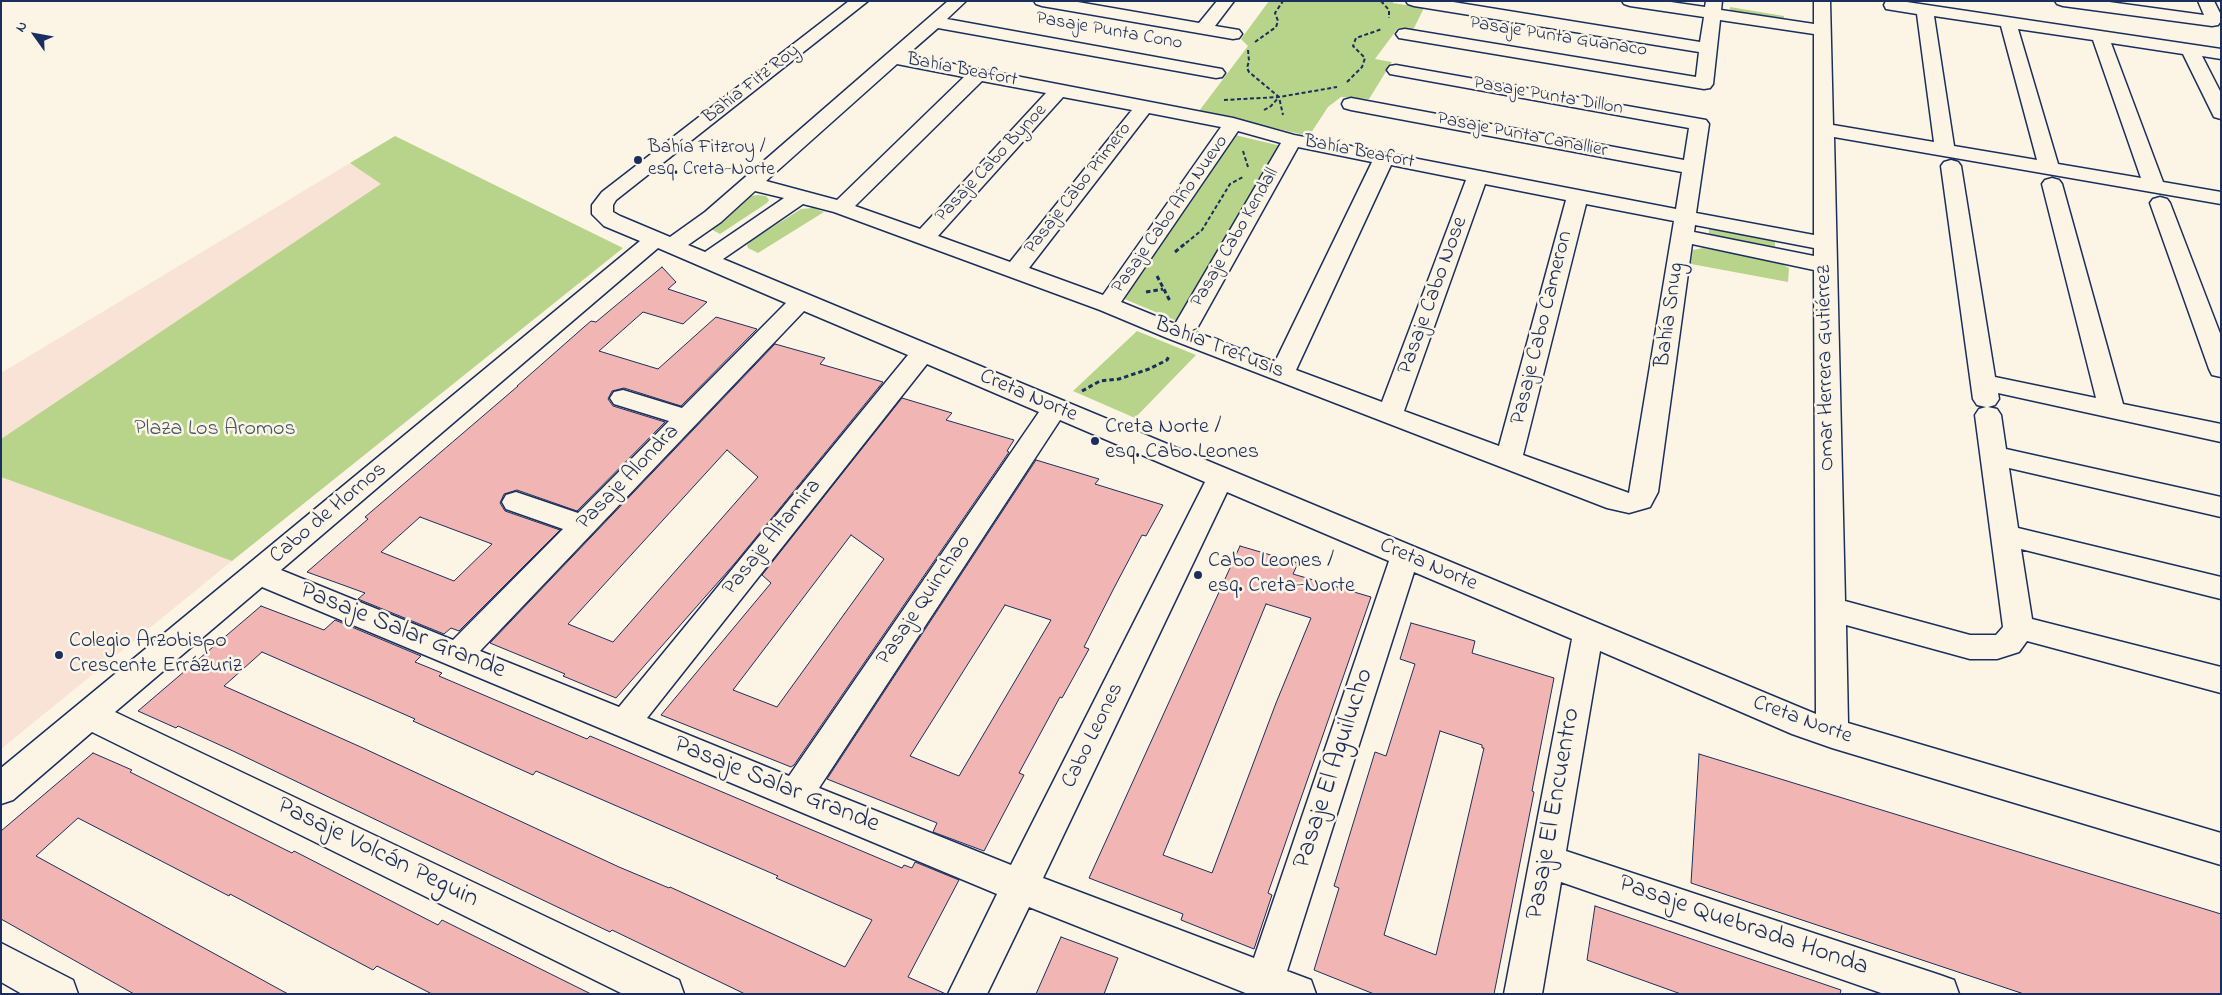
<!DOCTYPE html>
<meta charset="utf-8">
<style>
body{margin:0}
#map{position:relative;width:2222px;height:995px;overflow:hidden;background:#fcf5e5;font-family:"Indie Flower",sans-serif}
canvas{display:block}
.frame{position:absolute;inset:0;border:2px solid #1b2f5e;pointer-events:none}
.north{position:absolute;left:10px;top:10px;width:50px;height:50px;-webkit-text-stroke:4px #fcf5e5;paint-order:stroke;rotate:302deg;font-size:14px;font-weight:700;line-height:20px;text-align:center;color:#1b2f5e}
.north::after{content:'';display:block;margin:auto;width:18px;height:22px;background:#1b2f5e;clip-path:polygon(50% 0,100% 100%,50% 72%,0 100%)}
</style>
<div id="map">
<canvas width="2222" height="995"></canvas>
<div class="frame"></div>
<div class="north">N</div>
</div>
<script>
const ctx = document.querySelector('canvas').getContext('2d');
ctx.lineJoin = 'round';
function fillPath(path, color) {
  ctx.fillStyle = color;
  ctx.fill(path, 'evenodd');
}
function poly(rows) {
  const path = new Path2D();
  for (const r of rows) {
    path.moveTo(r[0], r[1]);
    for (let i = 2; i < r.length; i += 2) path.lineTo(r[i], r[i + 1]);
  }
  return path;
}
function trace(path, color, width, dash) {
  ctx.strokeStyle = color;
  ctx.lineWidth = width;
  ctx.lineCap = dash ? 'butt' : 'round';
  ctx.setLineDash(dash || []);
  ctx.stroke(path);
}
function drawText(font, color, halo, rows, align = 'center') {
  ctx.font = font + ' "Indie Flower",sans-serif';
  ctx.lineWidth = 5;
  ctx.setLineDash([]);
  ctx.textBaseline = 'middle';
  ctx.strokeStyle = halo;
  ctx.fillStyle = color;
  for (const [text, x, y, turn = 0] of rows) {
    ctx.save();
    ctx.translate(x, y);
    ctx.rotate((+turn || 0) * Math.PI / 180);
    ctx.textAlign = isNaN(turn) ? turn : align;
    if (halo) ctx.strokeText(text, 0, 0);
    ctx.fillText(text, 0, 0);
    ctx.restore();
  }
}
const built = poly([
 [350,163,382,184,1,439,1,373],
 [1,477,232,561,1,749]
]);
const green = poly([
 [1269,1,1393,1,1393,3,1424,8,1413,30,1398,28,1375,59,1392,62,1369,99,1341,97,1328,107,1309,136,1199,111,1248,46,1241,39],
 [1730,7,1784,16,1784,20,1730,12],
 [1235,135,1281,146,1177,321,1122,298],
 [395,136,623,248,232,561,1,477,1,439,381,184,350,163],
 [758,195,766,196,769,200,767,203,720,234,711,229,749,196],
 [813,208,824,212,758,253,748,248,747,245,752,240,801,209],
 [1709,227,1775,239,1775,249,1709,235],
 [1703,248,1778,262,1789,268,1788,282,1691,264,1693,250],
 [1137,331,1196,355,1135,418,1073,391]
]);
const building = poly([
 [662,267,676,282,668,289,707,302,683,324,643,312,599,351,658,369,716,317,757,329,681,406,624,388,612,391,608,399,613,406,665,422,577,511,517,490,504,494,500,503,505,511,560,530,459,631,451,628,444,634,358,599,365,593,307,572,368,519,365,517,518,386,517,386,584,327,591,321,596,322,662,267],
 [420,517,492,544,454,581,381,552,420,517],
 [775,344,825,358,820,364,883,382,735,563,616,698,563,676,565,674,490,643,775,344],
 [727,450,758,477,613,642,568,624,727,450],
 [902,398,952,413,946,420,1014,440,1007,451,1009,452,794,765,791,767,661,715,771,583,762,575,902,398],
 [851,535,884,559,777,707,733,690,851,535],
 [1036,460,1099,479,1095,484,1163,505,1146,536,1142,535,1114,588,1084,647,1089,649,1062,698,1060,697,1019,773,1024,775,984,851,933,832,937,823,827,779,1036,460],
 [1005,605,1051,620,959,776,910,756,1005,605],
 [1240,546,1298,563,1293,574,1371,597,1268,893,1272,895,1254,949,1181,920,1183,914,1089,878,1240,546],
 [1266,604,1311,618,1276,703,1212,873,1163,855,1266,604],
 [261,606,324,630,335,620,421,656,415,662,442,673,439,676,587,739,590,736,902,868,904,865,912,868,915,862,959,880,908,977,946,994,745,994,612,930,610,932,549,903,233,751,178,726,176,728,138,711,261,606],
 [262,652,415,719,413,721,533,775,536,771,778,876,776,878,872,920,845,967,670,887,669,888,619,867,363,748,224,686,262,652],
 [1411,623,1475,641,1472,653,1554,678,1532,791,1534,792,1494,994,1374,994,1314,970,1339,888,1334,886,1375,752,1386,756,1415,664,1400,659,1411,623],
 [1440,731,1482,745,1482,748,1484,748,1436,955,1384,935,1440,731],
 [93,753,132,770,130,772,292,853,294,851,438,925,442,920,591,994,432,994,377,966,373,970,230,894,229,896,78,818,36,856,288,994,134,994,1,919,1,831,93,753],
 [1699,754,2221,914,2221,994,2024,994,1691,883,1699,754],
 [1595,906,1841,990,1840,994,1681,994,1628,975,1587,960,1595,906],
 [1061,937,1118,958,1104,994,1036,994,1061,937]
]);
const pathFar1 = poly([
 [1381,1,1389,10,1389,18],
 [1255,42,1276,27,1278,21,1275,13,1283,1],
 [1248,50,1249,61,1247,68,1249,72,1279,97,1283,115],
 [1347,82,1362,67,1365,58,1353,46,1356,38,1382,29],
 [1224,100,1279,97,1337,87],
 [1264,110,1271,106,1279,97],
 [1243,151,1248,167],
 [1186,243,1202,230,1230,184,1243,177]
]);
const path = poly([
 [1175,252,1187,242],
 [1157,276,1170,301],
 [1146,292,1163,289],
 [1082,391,1100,381,1119,379,1149,369,1167,360,1169,356]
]);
const minor = poly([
 [849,1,868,1,616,200,613,205,613,212,620,216,670,237,705,212,948,1,966,1,947,19,1216,68,1222,69,1225,73,1222,77,1216,78,938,28,907,55,1233,118,1294,135,1676,209,1682,172,1351,110,1344,108,1342,104,1344,100,1351,98,1684,160,1689,128,1390,74,1387,70,1390,66,1396,65,1706,120,1709,124,1696,213,1814,235,1814,34,1720,20,1713,84,1710,88,1704,89,1399,38,1396,34,1399,30,1405,29,1696,77,1699,52,1414,6,1408,4,1406,1,1447,1,1700,42,1704,17,1630,6,1624,4,1622,1,1664,1,1705,7,1706,1,1722,1,1721,10,1814,24,1814,1,1830,1,1833,125,1934,142,1917,14,1886,9,1884,5,1886,1,1900,1,2221,49,2221,59,2202,56,2221,93,2221,119,2214,117,2212,113,2183,54,2111,43,2163,182,2221,192,2221,204,1834,137,1845,601,1970,635,1996,635,2003,627,1975,415,1979,409,1986,407,1977,405,1973,399,1941,166,1944,162,1951,160,1958,162,1961,166,1995,377,2096,398,2042,184,2045,180,2052,178,2059,180,2062,184,2123,404,2221,424,2221,442,1998,393,1999,399,1995,405,1988,407,1997,409,2001,415,2006,449,2221,497,2221,517,2009,468,2018,528,2221,577,2221,599,2021,549,2032,619,2221,667,2221,693,2027,641,2019,652,1997,659,1970,659,1846,625,1848,723,2221,833,2221,865,1832,748,1792,734,1600,651,1566,851,1940,975,1954,980,1959,994,1884,994,1561,882,1542,994,1504,994,1572,639,1414,572,1287,971,1311,980,1316,994,1248,994,1029,907,987,994,948,994,997,894,262,587,115,712,679,980,684,994,623,994,92,732,13,800,1,804,1,768,640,241,604,226,592,214,592,205,602,192,849,1],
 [1934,16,2001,26,2037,160,1954,146,1934,16],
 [2018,29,2093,40,2141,178,2058,164,2018,29],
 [897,64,964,77,837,200,766,181,897,64],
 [982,81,1046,93,920,229,855,206,982,81],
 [1063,97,1132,110,1010,262,938,236,1063,97],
 [1149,113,1221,127,1103,295,1029,268,1149,113],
 [1238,131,1281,143,1175,324,1121,302,1238,131],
 [1298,147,1372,162,1275,362,1195,332,1298,147],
 [1391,165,1466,180,1382,402,1296,370,1391,165],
 [1485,184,1566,200,1499,446,1404,411,1485,184],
 [755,191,784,198,705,252,688,245,721,222,755,191],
 [803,204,834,212,1100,310,1167,338,1607,508,1629,513,1650,507,1658,492,1692,244,1814,270,1816,714,723,259,803,204],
 [1586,204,1674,221,1629,493,1523,455,1586,204],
 [1695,225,1814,248,1814,256,1694,232,1695,225],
 [658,248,786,303,682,408,623,390,614,392,610,398,614,404,669,421,578,513,516,492,506,495,502,502,506,509,563,529,453,640,281,570,658,248],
 [804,311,908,355,619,707,480,651,804,311],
 [927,364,1039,412,789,776,647,718,927,364],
 [1060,420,1205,482,1011,865,819,788,1060,420],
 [1227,492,1389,561,1254,958,1043,878,1227,492],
 [1034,1,1072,1,1199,23,1217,1,1234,1,1215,26,1239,30,1242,34,1239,38,1233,39,1042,6,1036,4,1034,1],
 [2055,1,2102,1,2204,15,2198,1,2214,1,2221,15,2221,21,2218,25,2212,26,2063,6,2057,4,2055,1],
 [2160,197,2167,199,2170,203,2221,336,2221,377,2212,375,2209,369,2150,203,2153,199,2160,197],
 [1,943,73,980,78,994,22,994,1,982,1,943]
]);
const markers = [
 [638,160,5,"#1b2f5e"],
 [1095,441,5,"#1b2f5e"],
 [1198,575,5,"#1b2f5e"],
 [59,655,5,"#1b2f5e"]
];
const farStreetnames = [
 ["Pasaje Punta Cono",1109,32,10],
 ["Pasaje Punta Guanaco",1558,38,9],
 ["Bahía Beafort",962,71,11],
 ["Bahía Fitz Roy",752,85,-38],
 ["Pasaje Punta Dillon",1548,97,10],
 ["Pasaje Punta Canallier",1522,136,11],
 ["Bahía Beafort",1359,153,11],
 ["Pasaje Cabo Bynoe",992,164,-47],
 ["Pasaje Cabo Primero",1079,189,-52],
 ["Pasaje Cabo Año Nuevo",1171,215,-55],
 ["Pasaje Cabo Kendall",1236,238,-60]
];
const farPoinames = [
 ["Bahía Fitzroy /",648,149],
 ["esq. Creta-Norte",648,171]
];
const streetNames = [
 ["Pasaje Cabo Nose",1434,296,-70],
 ["Bahía Snug",1671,315,-82],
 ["Pasaje Cabo Cameron",1543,328,-76],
 ["Bahía Trefusis",1219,349,21],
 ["Omar Herrera Gutiérrez",1827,368,-91],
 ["Creta Norte",1028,397,23],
 ["Pasaje Alondra",629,478,-46],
 ["Cabo de Hornos",329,514,-40],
 ["Pasaje Altamira",773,538,-51],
 ["Creta Norte",1428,566,23],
 ["Pasaje Quinchao",925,601,-56],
 ["Creta Norte",1802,721,20],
 ["Cabo Leones",1094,736,-64]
];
const poiNames = [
 ["Creta Norte /",1105,428],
 ["esq. Cabo Leones",1105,453],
 ["Cabo Leones /",1208,562],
 ["esq. Creta-Norte",1208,587],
 ["Colegio Arzobispo",69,642],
 ["Crescente Errázuriz",69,667]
];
const parkNames = [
 ["Plaza Los Aromos",215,430]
];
const nearStreetnames = [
 ["Pasaje Salar Grande",402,632,22],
 ["Pasaje El Aguilucho",1335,769,-72],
 ["Pasaje Salar Grande",776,786,22],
 ["Pasaje El Encuentro",1555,814,-80],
 ["Pasaje Volcán Peguin",377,854,26],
 ["Pasaje Quebrada Honda",1743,927,19]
];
fillPath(built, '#f9e2d6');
fillPath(green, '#b8d48b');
fillPath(building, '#f1b6b4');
trace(building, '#1b2f5e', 1);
trace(minor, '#1b2f5e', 3);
trace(pathFar1, '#1b2f5e', 2, [4, 2.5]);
trace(path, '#1b2f5e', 3, [4.5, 3]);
fillPath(minor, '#fcf5e5');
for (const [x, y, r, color] of markers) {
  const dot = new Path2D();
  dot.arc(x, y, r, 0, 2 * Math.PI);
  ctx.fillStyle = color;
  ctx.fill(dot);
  trace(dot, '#fcf5e5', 2);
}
drawText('19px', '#1b2f5e', '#fcf5e5', farStreetnames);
drawText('19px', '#1b2f5e', '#fcf5e5', farPoinames, 'left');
drawText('22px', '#1b2f5e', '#fcf5e5', streetNames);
drawText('22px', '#1b2f5e', '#fcf5e5', poiNames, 'left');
drawText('22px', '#425869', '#fcf5e5', parkNames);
drawText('26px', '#1b2f5e', '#fcf5e5', nearStreetnames);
</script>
